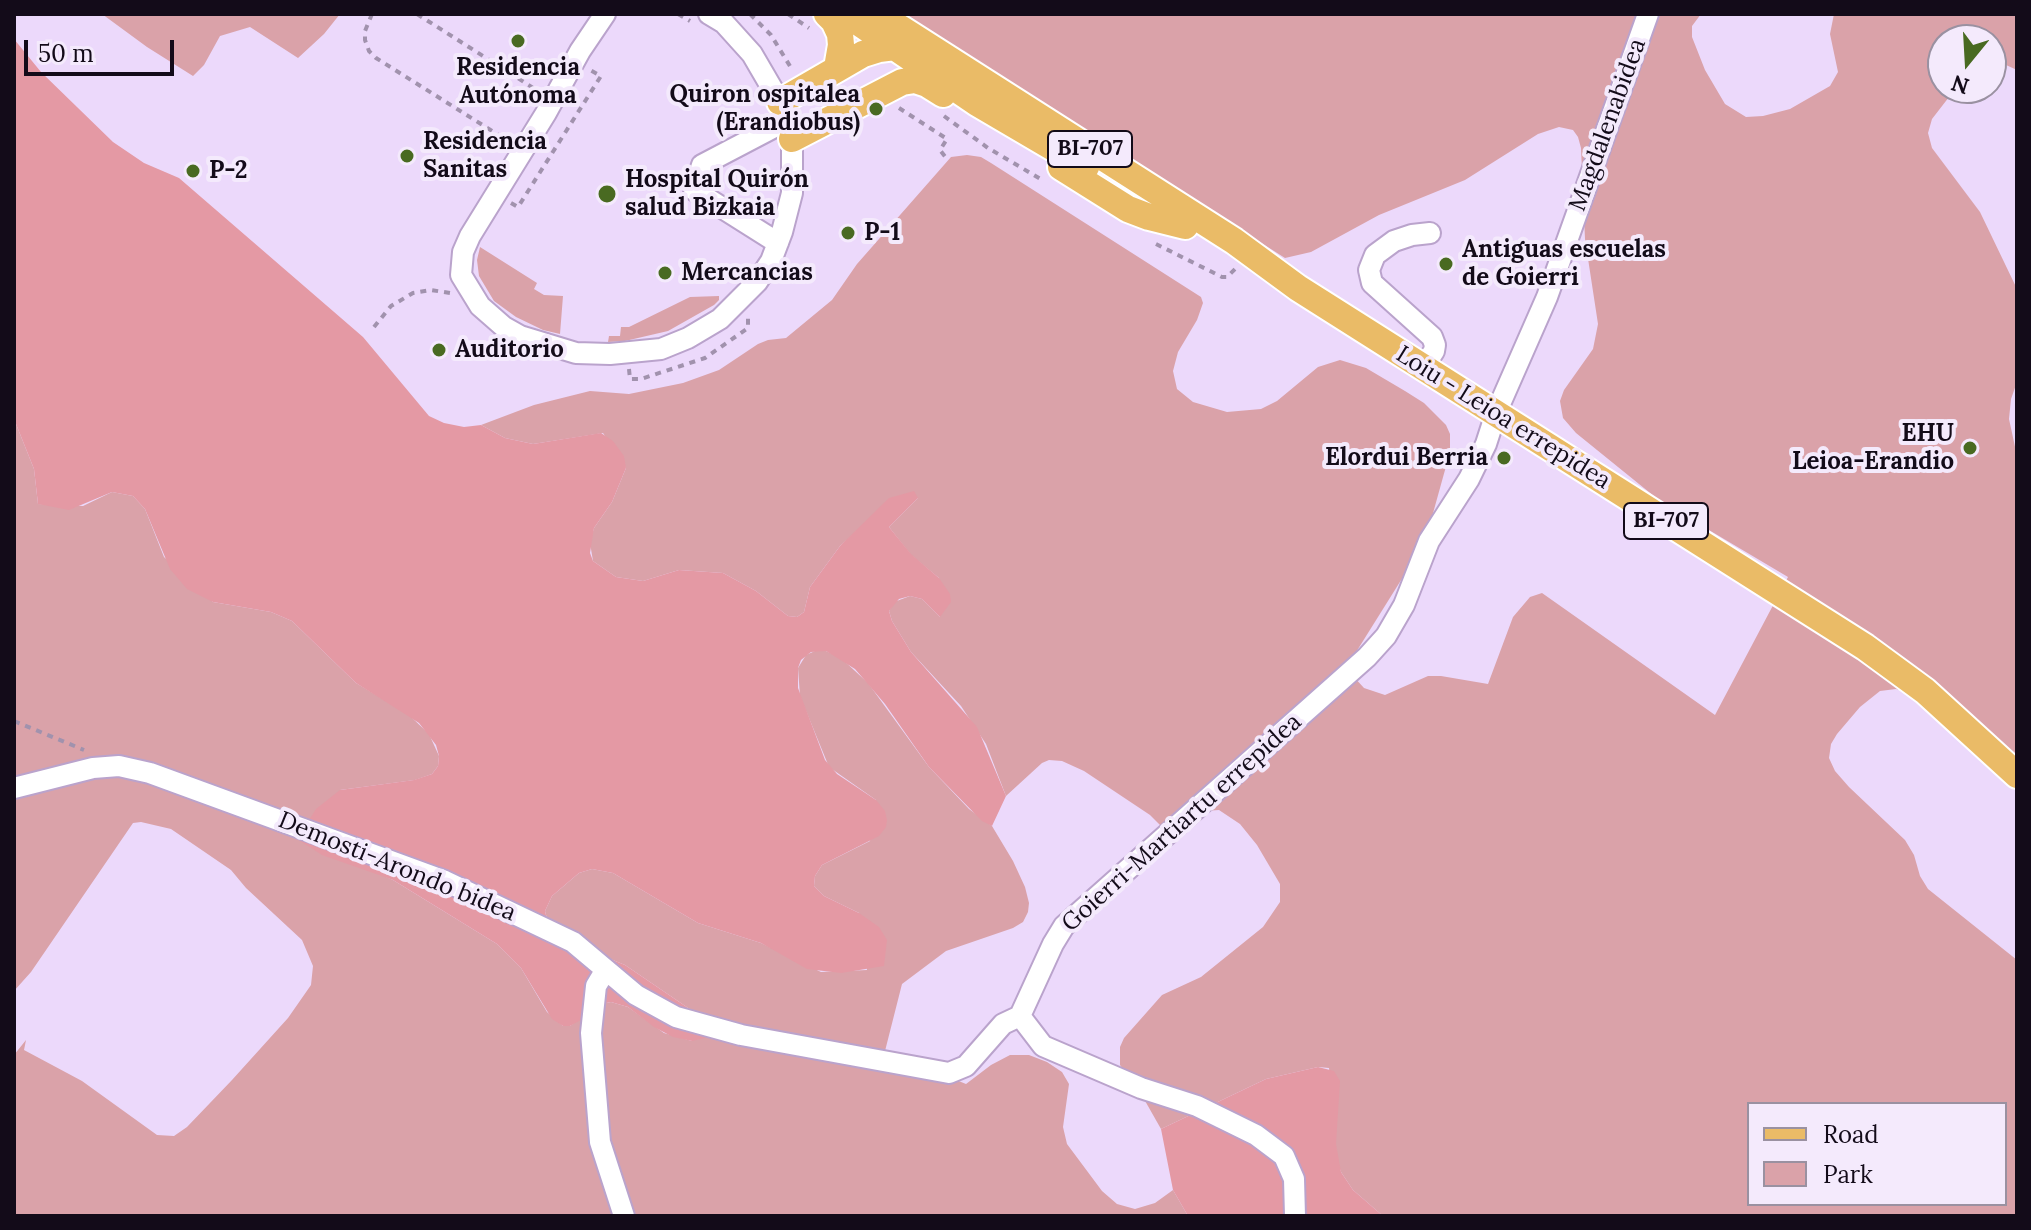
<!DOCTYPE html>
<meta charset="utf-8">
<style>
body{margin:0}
#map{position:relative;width:2031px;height:1230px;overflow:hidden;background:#ecd9fb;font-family:Lora,serif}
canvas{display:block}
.frame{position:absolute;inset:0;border:16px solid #130b19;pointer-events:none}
.legend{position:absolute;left:1747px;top:1102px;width:260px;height:104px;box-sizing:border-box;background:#f4eafc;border:2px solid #9a91a1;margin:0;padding:10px 14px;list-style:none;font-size:24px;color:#130b19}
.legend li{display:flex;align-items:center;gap:16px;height:40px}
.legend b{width:40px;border:2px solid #9a91a1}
.north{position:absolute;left:1927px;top:24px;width:80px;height:80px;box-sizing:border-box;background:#f4eafc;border:2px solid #9a91a1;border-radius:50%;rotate:198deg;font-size:22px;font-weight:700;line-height:32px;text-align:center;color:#130b19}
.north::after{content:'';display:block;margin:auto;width:28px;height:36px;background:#496a21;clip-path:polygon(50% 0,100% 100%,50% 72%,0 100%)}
.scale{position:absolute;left:24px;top:40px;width:150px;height:36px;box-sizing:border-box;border:4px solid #130b19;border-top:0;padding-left:10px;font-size:24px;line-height:28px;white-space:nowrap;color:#130b19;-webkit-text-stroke:6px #f4eafc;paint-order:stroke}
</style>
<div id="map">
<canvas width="2031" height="1230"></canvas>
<div class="frame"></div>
<ul class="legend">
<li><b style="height:10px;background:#eabb67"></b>Road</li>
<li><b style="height:22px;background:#daa2a9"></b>Park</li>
</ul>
<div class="north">N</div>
<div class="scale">50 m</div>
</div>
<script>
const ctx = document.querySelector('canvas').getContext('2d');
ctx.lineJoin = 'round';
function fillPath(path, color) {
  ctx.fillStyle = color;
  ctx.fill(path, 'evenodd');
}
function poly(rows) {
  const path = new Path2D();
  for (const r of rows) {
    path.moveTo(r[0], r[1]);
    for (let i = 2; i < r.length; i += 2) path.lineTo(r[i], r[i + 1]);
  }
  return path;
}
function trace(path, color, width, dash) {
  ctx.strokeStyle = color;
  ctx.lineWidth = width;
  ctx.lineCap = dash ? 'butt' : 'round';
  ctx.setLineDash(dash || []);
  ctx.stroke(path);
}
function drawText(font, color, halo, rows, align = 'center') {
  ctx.font = font + ' Lora,serif';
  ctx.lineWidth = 8;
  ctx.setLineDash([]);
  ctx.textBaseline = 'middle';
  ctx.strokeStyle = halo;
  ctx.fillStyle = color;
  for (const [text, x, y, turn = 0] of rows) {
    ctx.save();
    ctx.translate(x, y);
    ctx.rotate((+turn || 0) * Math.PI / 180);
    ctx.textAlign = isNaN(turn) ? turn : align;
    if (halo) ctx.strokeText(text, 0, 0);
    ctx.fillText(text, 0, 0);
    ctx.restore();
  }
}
const green = poly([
 [102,14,340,14,324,34,298,58,250,27,220,36,204,65,193,76,147,47],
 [900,14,1701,14,1692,26,1692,37,1705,70,1725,104,1746,117,1763,116,1790,109,1830,86,1838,72,1830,34,1834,14,2017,14,2017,70,2006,65,1991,66,1991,40,1943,40,1943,88,1956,88,1932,119,1928,133,1932,148,1980,212,2017,289,2017,382,2011,399,2009,419,2017,456,2017,783,1911,693,1896,689,1880,691,1860,707,1837,734,1831,744,1829,758,1835,771,1849,787,1905,840,1914,855,1920,876,1928,889,2017,960,2017,1216,1383,1216,1353,1190,1341,1172,1337,1161,1329,1068,1318,1067,1266,1079,1161,1129,1144,1099,1120,1065,1120,1047,1124,1038,1162,995,1201,977,1263,927,1280,902,1280,884,1257,845,1240,824,1219,810,1204,811,1166,831,1150,815,1084,771,1062,761,1049,760,1042,763,1006,796,986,744,961,706,911,652,892,621,889,611,894,602,910,596,922,599,940,617,939,578,911,555,889,527,918,498,866,523,840,546,810,587,804,612,797,617,788,616,756,591,723,573,679,570,643,581,616,577,593,561,590,543,594,528,612,502,626,468,603,433,533,444,505,438,481,425,534,405,590,391,629,394,683,383,719,370,758,344,768,340,786,338,832,300,857,264,951,157,967,155,981,157,991,163,1201,297,1203,303,1197,320,1178,352,1173,371,1177,389,1193,402,1227,412,1261,409,1277,401,1318,367,1340,360,1366,368,1405,391,1424,403,1446,425,1450,434,1450,452,1430,524,1413,561,1353,657,1353,676,1364,688,1385,695,1428,676,1441,676,1488,684,1513,617,1530,597,1542,593,1715,715,1788,577,1660,501,1576,433,1563,418,1560,401,1564,390,1593,349,1598,324,1585,239,1581,148,1578,137,1573,130,1559,127,1538,134,1465,180,1379,215,1311,252,1285,258],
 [1749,1104,2005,1104,2005,1204,1749,1204],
 [480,247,537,283,534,289,544,295,563,296,560,334,543,330,516,317,494,301,479,276,477,260],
 [719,296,719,300,714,305,668,331,625,341,608,342,609,336,620,336,621,327,629,327,690,297],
 [14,419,34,469,38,504,83,506,112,492,133,496,145,509,164,557,213,602,271,612,292,621,356,683,408,714,429,734,439,756,438,766,432,774,415,780,340,790,370,870,393,880,497,944,521,968,547,1012,563,1026,570,1026,597,1005,611,1002,628,1007,664,1033,692,1041,697,1014,625,965,571,943,549,926,545,911,552,896,579,873,592,869,613,873,698,923,761,943,821,972,867,970,859,913,824,896,814,886,815,876,822,865,870,841,876,800,829,767,800,696,798,668,806,655,815,651,826,651,841,658,868,683,929,767,969,809,992,826,1013,861,1025,887,1029,903,1028,912,1023,922,1013,928,946,951,902,984,885,1051,966,1084,991,1065,1010,1055,1029,1055,1047,1062,1062,1072,1069,1084,1063,1127,1067,1144,1102,1191,1117,1204,1135,1209,1155,1203,1173,1190,1188,1216,14,1216,14,1055,26,1040,24,1050,82,1081,157,1135,174,1136,187,1127,232,1080,288,1018,311,985,313,966,302,940,246,888,231,870,171,829,141,822,133,823,31,972,14,991]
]);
const forest = poly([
 [14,39,41,72,113,142,144,163,179,178,363,337,429,416,444,423,464,427,481,425,505,438,533,444,601,433,613,441,624,456,626,468,612,502,594,528,590,553,593,561,616,577,643,581,679,570,723,573,756,591,788,616,797,617,804,612,810,587,840,546,889,498,914,491,918,498,889,527,911,554,939,578,950,594,951,602,940,617,922,599,910,596,899,599,889,611,892,621,911,652,977,727,1006,796,992,826,982,821,929,767,885,704,855,669,826,651,811,652,801,660,798,668,798,688,825,760,837,774,876,800,885,811,887,820,886,827,879,836,822,865,815,876,814,886,824,896,859,913,879,927,887,940,884,966,841,973,807,969,761,943,698,923,613,873,592,869,579,873,552,896,545,911,549,927,571,943,625,965,697,1014,719,1035,692,1041,673,1037,654,1027,628,1007,611,1002,597,1005,579,1021,570,1026,563,1026,552,1019,521,968,497,944,393,880,322,855,297,839,316,809,340,790,414,780,432,774,438,766,439,756,436,745,419,723,356,683,292,621,271,612,213,602,187,589,170,569,145,509,133,496,112,492,69,510,38,504,34,469,14,419],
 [1318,1067,1334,1071,1340,1081,1336,1144,1341,1172,1353,1190,1383,1216,1188,1216,1173,1190,1161,1129,1266,1079]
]);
const path = poly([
 [372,14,365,31,365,40,369,51,376,58,508,141],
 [417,14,538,91],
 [678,14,690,21],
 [750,14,771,35,793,71],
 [788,14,809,28],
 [899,108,947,139,940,150,947,159],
 [944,116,988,148,1044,181],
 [511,203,518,207,601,76,590,70],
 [1156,244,1222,277,1227,277,1236,268],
 [374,327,391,306,413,293,431,290,450,293],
 [629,369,630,379,641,379,705,358,748,328,748,318],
 [14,721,84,750]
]);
const minor = poly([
 [605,14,580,51,546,113,470,236,463,252,461,275,480,306,504,327,520,336,576,353,610,354,661,349,688,338,720,319,757,282,771,261,782,232,792,193,792,139,780,102,752,54,724,23,709,14],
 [778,243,694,190,702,165,786,121],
 [1423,368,1434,351,1435,345,1432,337,1372,283,1369,270,1375,255,1394,241,1412,235,1430,233],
 [14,788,93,768,119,766,150,773,445,881,573,942,636,995,676,1017,741,1035,949,1073,966,1066,1003,1024,1020,1016],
 [605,971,596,986,591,1033,600,1142,624,1216],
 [1020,1016,1053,944,1064,926,1367,657,1386,636,1404,605,1429,541,1469,479,1486,444,1496,413,1547,297,1648,14],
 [1020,1016,1043,1046,1141,1088,1197,1106,1256,1135,1284,1156,1294,1179,1295,1216]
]);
const major = poly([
 [827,14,834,21,840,34,841,45,837,68],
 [846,14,977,103,1086,167],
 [878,14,1234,241,1298,288,1865,647,1925,691,2017,775],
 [780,102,863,54,879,49,903,46],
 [792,139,902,82,915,80,927,84,943,94],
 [1061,167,1128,209,1149,217,1185,226]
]);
const markers = [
 [518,41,8,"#496a21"],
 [876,109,8,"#496a21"],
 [407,156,8,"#496a21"],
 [193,171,8,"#496a21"],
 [607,194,10,"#496a21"],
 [848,233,8,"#496a21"],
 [1446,264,8,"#496a21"],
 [665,273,8,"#496a21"],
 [439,350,8,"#496a21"],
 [1970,448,8,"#496a21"],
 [1504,458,8,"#496a21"]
];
const shields = [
 [1090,149,84],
 [1666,521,84]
];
const shieldNames = [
 ["BI-707",1090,149],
 ["BI-707",1666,521]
];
const poiNames = [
 ["Residencia",518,68,"center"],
 ["Autónoma",518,96,"center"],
 ["Quiron ospitalea",860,95,"right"],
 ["(Erandiobus)",860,123,"right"],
 ["Residencia",423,142],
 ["Sanitas",423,170],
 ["P-2",209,171],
 ["Hospital Quirón",625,180],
 ["salud Bizkaia",625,208],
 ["P-1",864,233],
 ["Antiguas escuelas",1462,250],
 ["de Goierri",1462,278],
 ["Mercancias",681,273],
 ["Auditorio",455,350],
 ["EHU",1954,434,"right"],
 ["Leioa-Erandio",1954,462,"right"],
 ["Elordui Berria",1488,458,"right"]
];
const streetNames = [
 ["Magdalenabidea",1608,125,-70],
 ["Loiu - Leioa errepidea",1503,418,32],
 ["Goierri-Martiartu errepidea",1182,823,-42],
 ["Demosti-Arondo bidea",397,867,22]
];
fillPath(green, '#daa2a9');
fillPath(forest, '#e499a4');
trace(minor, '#baa3cc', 24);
trace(major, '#fff', 30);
trace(path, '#a192ad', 4, [6, 6]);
trace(minor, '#fff', 20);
trace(major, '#eabb67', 26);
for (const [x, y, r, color] of markers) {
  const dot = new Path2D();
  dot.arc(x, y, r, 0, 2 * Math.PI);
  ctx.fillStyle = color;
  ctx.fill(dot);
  trace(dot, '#f4eafc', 3);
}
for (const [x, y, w] of shields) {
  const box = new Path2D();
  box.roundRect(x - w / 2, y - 18, w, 36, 6);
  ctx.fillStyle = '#f4eafc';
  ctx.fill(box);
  trace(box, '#130b19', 2);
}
drawText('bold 22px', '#130b19', null, shieldNames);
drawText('bold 24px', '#130b19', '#f4eafc', poiNames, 'left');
drawText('24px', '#130b19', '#f4eafc', streetNames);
</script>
